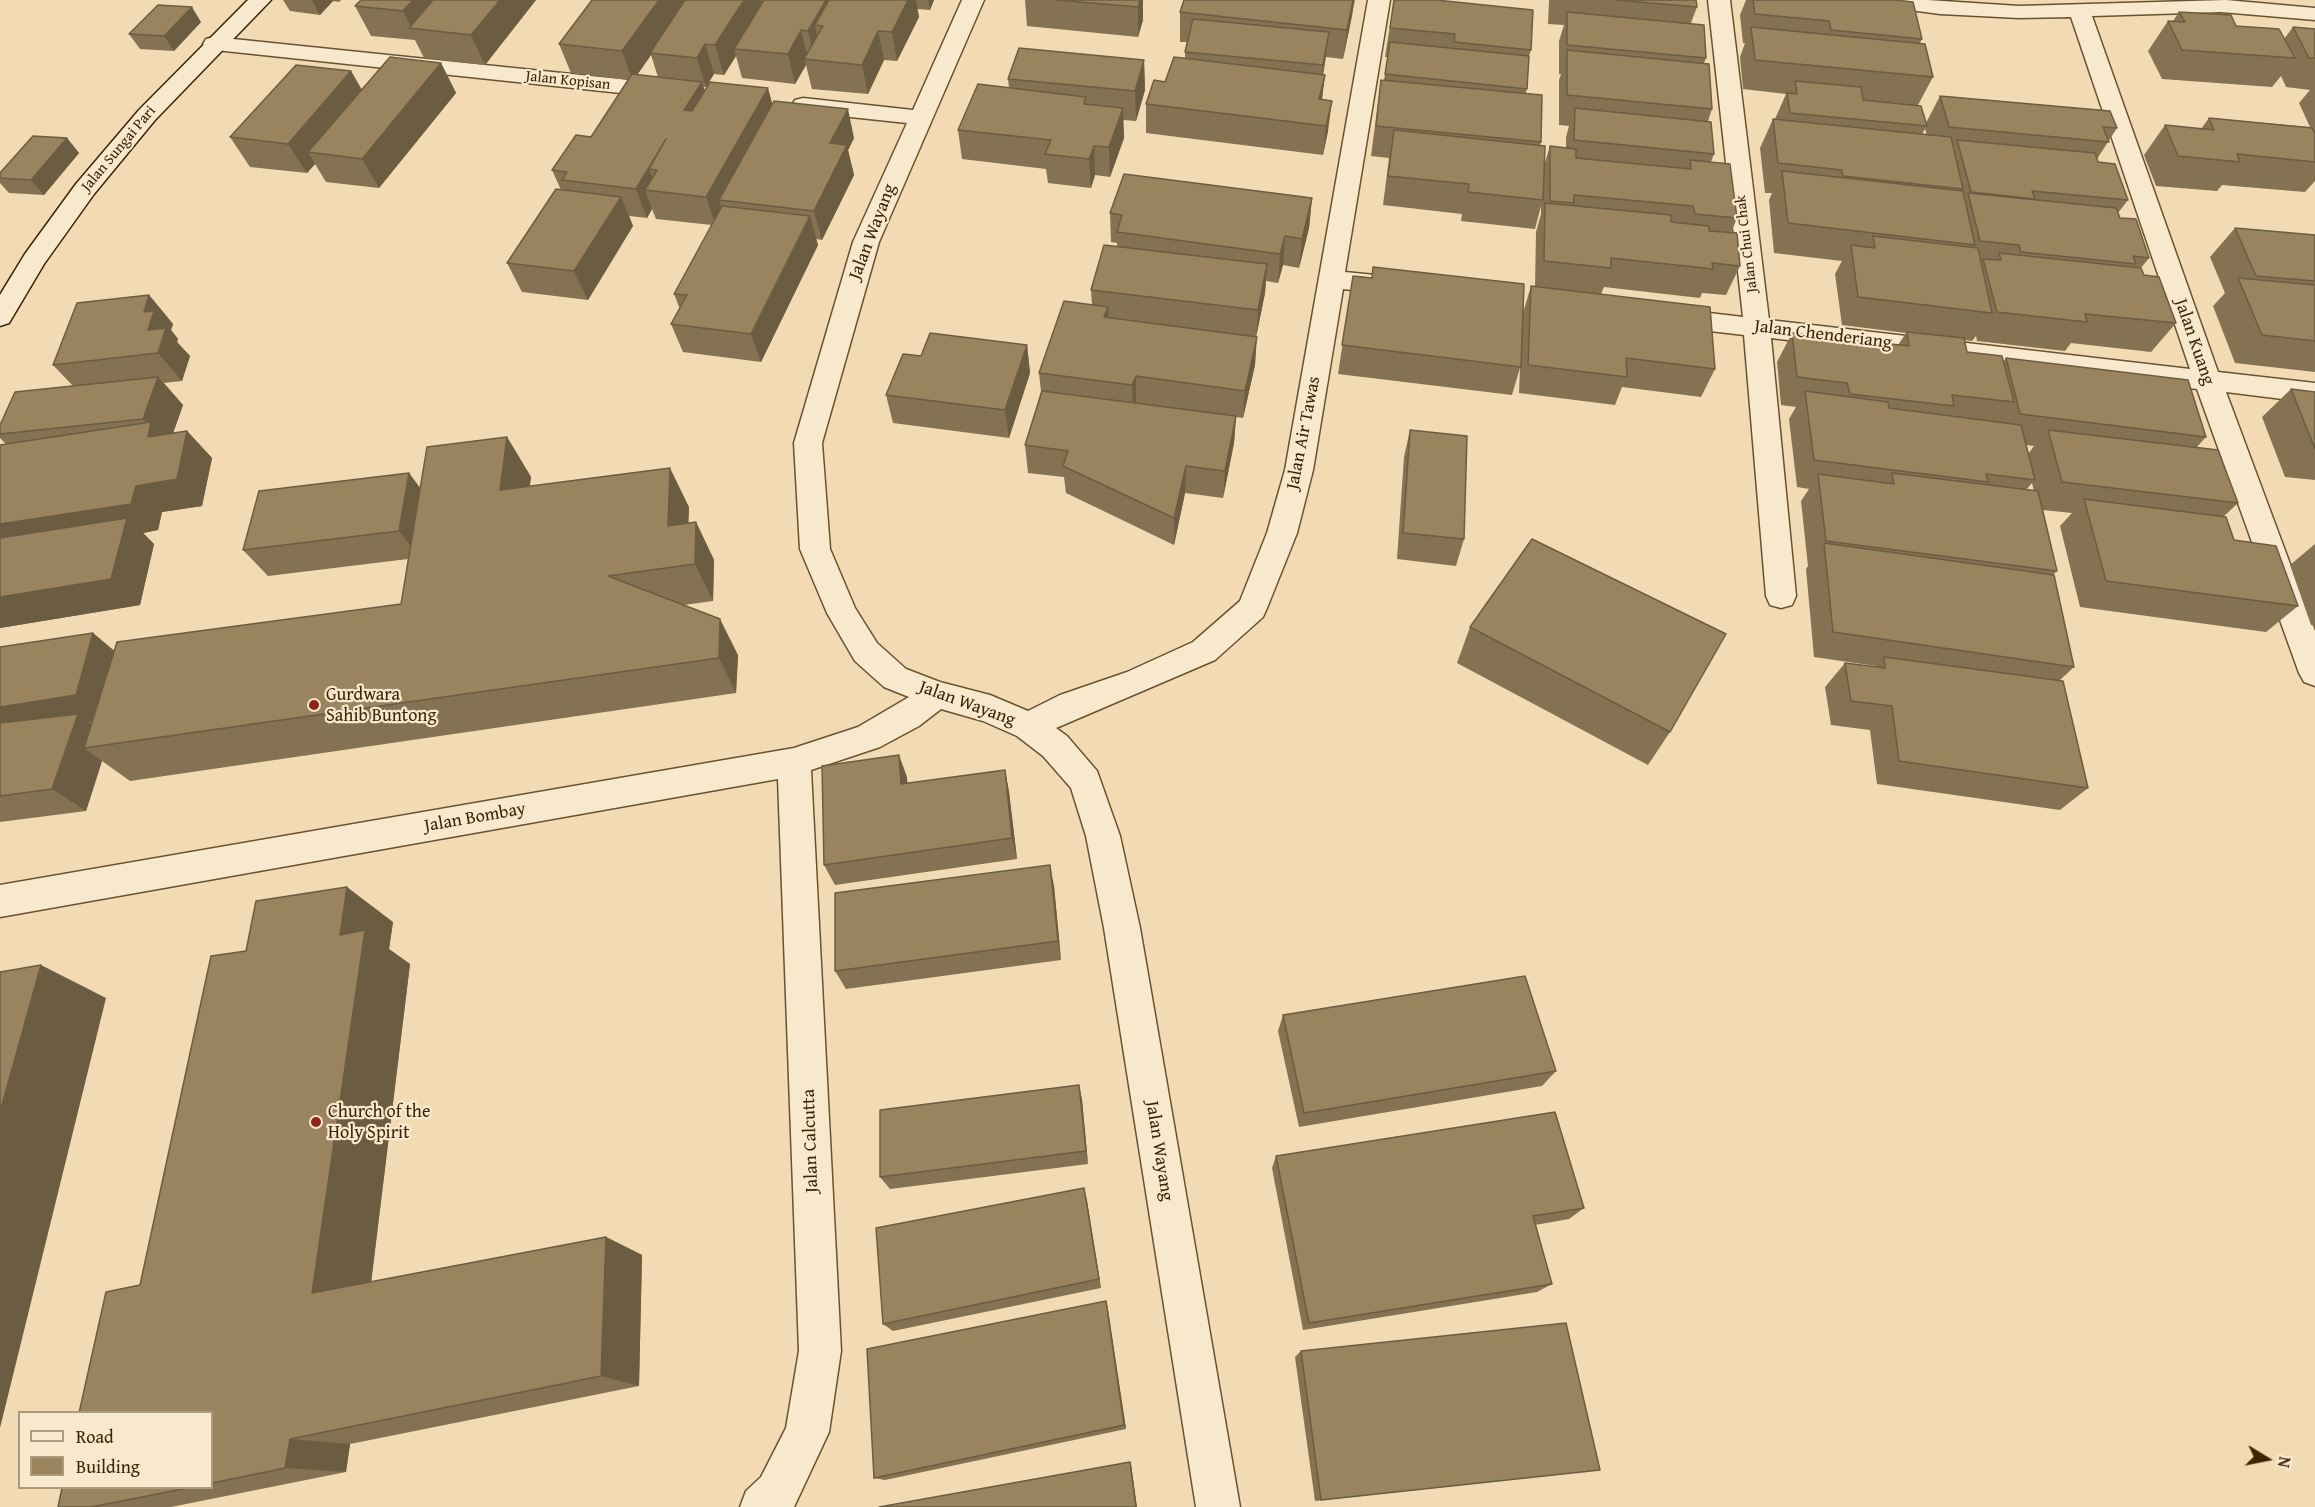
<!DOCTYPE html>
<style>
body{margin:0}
#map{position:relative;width:2315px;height:1507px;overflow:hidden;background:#f2dbb4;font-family:"Gentium Book Plus",serif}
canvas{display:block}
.legend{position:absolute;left:18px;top:1411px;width:195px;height:78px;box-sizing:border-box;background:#f7e8ce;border:2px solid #ac9a7d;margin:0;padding:8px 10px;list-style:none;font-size:18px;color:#3b2503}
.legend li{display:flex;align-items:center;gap:12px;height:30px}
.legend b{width:30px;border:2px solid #ac9a7d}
.north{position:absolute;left:2237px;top:1429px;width:60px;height:60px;-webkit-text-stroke:4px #f7e8ce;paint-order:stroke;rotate:100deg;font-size:16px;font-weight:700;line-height:24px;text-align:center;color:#3b2503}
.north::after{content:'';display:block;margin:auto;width:21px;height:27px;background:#3b2503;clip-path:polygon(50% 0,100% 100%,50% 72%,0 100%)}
</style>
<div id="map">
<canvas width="2315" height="1507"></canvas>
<ul class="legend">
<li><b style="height:8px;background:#f7e8ce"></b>Road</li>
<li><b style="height:16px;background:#9a845f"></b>Building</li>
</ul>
<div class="north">N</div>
</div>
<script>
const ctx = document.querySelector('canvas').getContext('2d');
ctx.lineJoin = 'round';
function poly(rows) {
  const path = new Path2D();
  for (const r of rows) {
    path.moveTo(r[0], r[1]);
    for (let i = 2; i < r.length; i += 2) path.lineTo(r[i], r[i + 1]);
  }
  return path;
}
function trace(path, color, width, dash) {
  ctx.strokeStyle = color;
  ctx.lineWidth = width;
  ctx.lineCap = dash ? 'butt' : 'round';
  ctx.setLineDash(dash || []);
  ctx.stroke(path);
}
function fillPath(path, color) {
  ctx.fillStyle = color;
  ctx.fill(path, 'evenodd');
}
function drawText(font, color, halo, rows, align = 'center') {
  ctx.font = font + ' "Gentium Book Plus",serif';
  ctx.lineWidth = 4.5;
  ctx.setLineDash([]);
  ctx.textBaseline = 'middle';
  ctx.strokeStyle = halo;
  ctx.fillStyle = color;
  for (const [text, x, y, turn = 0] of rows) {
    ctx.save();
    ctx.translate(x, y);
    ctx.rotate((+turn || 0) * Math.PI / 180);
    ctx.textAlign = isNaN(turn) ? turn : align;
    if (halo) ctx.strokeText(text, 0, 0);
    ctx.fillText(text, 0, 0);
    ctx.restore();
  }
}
const minor = poly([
 [962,0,984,0,879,242,822,443,830,549,855,608,877,643,906,669,940,682,990,695,1028,711,1060,695,1127,672,1193,642,1240,601,1267,533,1285,470,1368,0,1390,0,1345,272,1395,277,1404,280,1408,286,1404,292,1395,295,1343,289,1313,470,1297,533,1267,608,1263,617,1215,660,1056,728,1067,736,1097,771,1120,836,1140,928,1240,1507,1196,1507,1104,928,1086,836,1071,788,1043,756,1017,736,983,721,941,709,919,726,880,747,811,770,841,1351,829,1432,794,1507,740,1507,746,1491,761,1477,786,1428,799,1351,778,779,0,917,0,885,794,748,858,727,909,697,884,687,855,661,827,613,800,549,794,443,853,242,907,123,803,112,795,110,792,105,795,100,803,98,913,110,962,0],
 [1708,0,1730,0,1769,320,2190,369,2071,17,2019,18,1940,14,1880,6,1872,5,1869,0,1928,0,2019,6,2226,0,2315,8,2315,20,2221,12,2092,16,2218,372,2315,383,2315,403,2226,392,2315,631,2315,686,2304,682,2299,673,2197,389,1771,338,1796,596,1792,605,1781,608,1770,605,1766,596,1744,335,1667,326,1658,323,1654,317,1658,311,1667,308,1743,317,1708,0],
 [214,37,668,84,676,86,679,91,676,96,668,98,206,49,203,44,206,39,214,37]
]);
const secondary = poly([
 [248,0,271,0,155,120,94,194,44,264,9,323,0,326,0,295,25,254,76,184,139,110,248,0]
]);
const wall = poly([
 [283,0,341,0,339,2,333,1,320,15,290,11],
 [361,0,536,0,485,65,424,58,415,40,371,36,355,6],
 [592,0,934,0,930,10,917,9,919,17,897,61,884,60,868,94,812,89,806,65,795,84,742,78,736,56,724,75,714,74,706,87,703,87,705,91,772,104,854,138,848,150,854,175,822,240,816,239,818,245,761,362,683,352,671,324,680,309,674,294,712,225,656,219,652,209,647,218,629,216,633,226,588,300,522,292,507,263,561,190,552,170,591,137,629,80,571,73,559,44],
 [651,55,658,77,637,75],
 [1025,0,1143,0,1143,20,1138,37,1027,26],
 [1184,0,1355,0,1343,59,1326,57,1323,75,1325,75,1322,100,1328,131,1323,155,1146,133,1146,104,1185,59,1185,52,1187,42,1180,42,1180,12],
 [1394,0,1531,50,1529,56,1526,93,1541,142,1540,145,1544,166,1550,146,1566,148,1566,137,1569,126,1559,125,1559,80,1561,74,1559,74,1559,41,1564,25,1548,24,1549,0,1696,0,1697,7,1691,23,1706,58,1704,63,1712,109,1708,121,1714,154,1711,162,1737,218,1731,233,1740,266,1726,295,1702,293,1700,298,1604,287,1601,294,1715,369,1701,397,1622,387,1615,405,1519,393,1520,368,1512,395,1338,374,1353,276,1523,313,1531,286,1535,287,1536,232,1541,214,1541,206,1535,229,1461,221,1462,214,1383,205,1389,158,1371,156,1381,80,1384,80,1388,57,1385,57],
 [1746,0,1895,0,1922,39,1920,43,1933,77,1918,105,1926,123,1940,96,2117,128,2097,159,2098,162,2128,200,2118,213,2120,218,2149,258,2141,268,2144,275,2176,323,2151,352,2071,343,2065,351,1977,341,1976,336,1972,341,1964,340,1967,352,2004,361,2006,358,2206,437,2197,447,2238,503,2223,517,2234,540,2298,606,2266,632,2080,607,2060,526,2072,513,2043,510,2057,571,2053,575,2074,667,2059,681,2088,788,2060,810,1877,784,1870,730,1831,725,1825,687,1845,663,1876,667,1876,666,1814,657,1806,569,1808,566,1801,501,1809,489,1797,487,1789,419,1796,407,1781,405,1777,362,1792,333,1898,345,1906,333,1842,325,1835,274,1842,261,1774,253,1769,200,1772,193,1765,193,1760,148,1773,119,1775,119,1786,94,1743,89,1740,57,1745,43,1743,43,1740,15],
 [1925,129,1927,135,1922,134],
 [2026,445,2034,446,2028,454],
 [2032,483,2034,491,2026,490],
 [2179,12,2284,39,2293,27,2315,29,2315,181,2305,192,2222,185,2217,191,2156,186,2144,155,2165,125,2201,129,2209,118,2310,127,2299,103,2310,90,2286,87,2281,76,2272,87,2162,79,2148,51,2168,21,2173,21],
 [201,22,174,51,140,49,129,34],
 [1144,60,1145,90,1136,121,1123,120,1124,138,1110,177,1095,175,1091,188,1048,183,1046,169,962,159,958,130,1009,88,1008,79],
 [441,63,456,93,379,188,326,182,315,164,307,173,250,167,230,137,351,71,362,90],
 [67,138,79,153,44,195,9,193,0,183,0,173],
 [1312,198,1309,228,1299,268,1283,265,1278,283,1266,281,1265,293,1256,336,1255,365,1243,418,1236,417,1234,443,1223,498,1185,493,1174,545,1066,493,1064,477,1028,473,1025,445,1041,392,1039,373,1092,305,1091,290,1117,246,1117,243,1111,242,1110,213],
 [2235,228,2315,235,2315,372,2235,363,2213,306,2225,293,2210,257],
 [149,295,173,324,171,330,178,339,177,342,190,356,182,381,164,383,183,405,173,433,187,431,212,458,202,506,162,512,158,530,143,533,154,544,140,605,0,628,0,445,6,444,0,438,0,425,73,386,53,365],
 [1027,345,1030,373,1009,438,893,423,886,395,921,356],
 [2291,389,2315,392,2315,480,2285,477,2262,417],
 [1410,430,1464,539,1456,566,1397,559,1404,457],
 [507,437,531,477,529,486,689,507,688,523,696,522,714,560,713,601,684,605,738,655,736,693,130,781,102,761,86,811,0,822,0,647,93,633,114,651,401,604,408,559,268,576,243,550,409,473,420,488],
 [2315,544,2315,626,2311,625,2290,565],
 [1470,627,1670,732,1648,765,1457,663],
 [1005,770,1009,792,1017,859,835,885,824,865,907,777,907,784],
 [1054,886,1061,960,846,989,835,971],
 [393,922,389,949,410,964,371,1282,606,1237,642,1255,639,1386,350,1444,346,1472,171,1507,58,1507,62,1488,212,1488,212,1413,140,1285,246,951],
 [1283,1015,1556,1071,1542,1086,1299,1127,1278,1031],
 [1079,1085,1082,1100,1088,1164,890,1189,880,1177],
 [1276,1156,1584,1208,1569,1219,1535,1225,1552,1284,1537,1292,1303,1330,1272,1168],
 [1084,1188,1101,1288,893,1331,883,1324],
 [1106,1301,1126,1429,885,1480,874,1478],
 [1301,1351,1600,1470,1315,1501,1295,1357]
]);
const shadedWall = poly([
 [312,0,332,0,333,1,320,15],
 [413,0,452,0,412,29,403,11],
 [500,0,536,0,485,65,471,35],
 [659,0,686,0,650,53,651,55,633,81,622,51],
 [744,0,761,0,762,3,734,49,736,56,724,75,715,45],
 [826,0,838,0,815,25,820,51,815,61,808,31],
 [908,0,916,0,919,17,897,61,892,32],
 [928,0,934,0,930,10],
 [1140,0,1143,0,1143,20,1138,37,1138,7],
 [1353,0,1354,0,1352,16,1343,59,1347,30],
 [192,7,201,22,174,51,164,36],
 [801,30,808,60,804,59,806,65,795,84,788,54],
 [878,31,884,60,868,94,862,65],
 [1329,32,1325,61,1320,95,1323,65],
 [705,44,714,74,706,87,697,58],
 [1144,60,1145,90,1136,121,1135,91],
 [441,63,456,93,379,188,362,159],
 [351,71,368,101,308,152,315,164,307,173,288,144],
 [1325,75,1321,105,1319,99],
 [702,82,711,111,694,140,684,110],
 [768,88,776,117,719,200,723,213,716,226,706,197],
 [1332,101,1328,131,1323,155,1326,126],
 [1123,108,1124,138,1110,177,1109,147],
 [848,109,854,138,848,150,854,175,822,240,814,211,830,143],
 [67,138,79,153,44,195,31,180],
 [666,139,657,170,649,169,658,191,645,190,652,209,647,218,636,189],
 [1094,146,1095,175,1091,188,1089,159],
 [621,197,633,226,588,300,574,271],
 [1312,198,1309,228,1299,268,1302,239],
 [810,216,818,245,761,362,751,334],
 [1285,236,1283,265,1278,283,1280,254],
 [1267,264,1265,293,1256,338,1258,310],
 [149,295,173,324,171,330,178,339,177,342,190,356,182,381,158,353,148,330,144,312],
 [1108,307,1109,335,1104,317],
 [1257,337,1255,365,1243,418,1245,391],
 [1027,345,1030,373,1009,438,1005,410],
 [1136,376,1136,404,1133,413,1132,385],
 [158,377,183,405,170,442,148,437,150,427,143,419],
 [1236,416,1234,443,1223,498,1225,471],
 [187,431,212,458,202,506,162,512,158,530,143,533,154,544,140,605,0,628,0,524],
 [507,437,531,477,525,529,500,490],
 [1186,466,1185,493,1174,545,1174,518],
 [670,468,689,507,687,564,668,526],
 [409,473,429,500,419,557,399,531],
 [696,522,714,560,713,601,695,564],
 [720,619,738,655,736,693,719,658],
 [93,633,123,658,107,719,88,722,109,737,84,748,102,761,86,811,52,789,0,736,0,707],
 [899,755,907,777,909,807,901,784],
 [1005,770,1009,792,1017,859,1012,838],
 [1050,865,1054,886,1061,960,1058,941],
 [347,887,393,922,389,949,410,964,368,1308,312,1293,340,935],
 [41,965,106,998,0,1428,0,1112],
 [1079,1085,1082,1100,1088,1164,1086,1151],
 [1084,1188,1087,1200,1101,1288,1099,1279],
 [606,1237,642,1255,639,1386,601,1376],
 [1106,1301,1108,1309,1126,1429,1124,1425],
 [290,1439,350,1444,346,1472,285,1468],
 [1130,1462,1131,1464,1137,1507,1136,1507]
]);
const building = poly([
 [361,0,413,0,403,11,355,6,361,0],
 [433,0,500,0,471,35,409,28,433,0],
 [592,0,659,0,622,51,559,44,592,0],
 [685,0,744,0,715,45,705,44,697,58,650,53,685,0],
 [764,0,826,0,808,31,801,30,788,54,734,49,764,0],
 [829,0,908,0,892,32,878,31,862,65,804,59,823,26,815,25,829,0],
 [1057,0,1140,0,1138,7,1057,0],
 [1184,0,1353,0,1347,30,1180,12,1184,0],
 [1394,0,1436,0,1533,10,1531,50,1454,42,1455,34,1390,28,1394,0],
 [1616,0,1696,0,1697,7,1616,0],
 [1753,0,1895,0,1913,2,1922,39,1831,30,1829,21,1755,14,1753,0],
 [158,5,192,7,164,36,129,34,158,5],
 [1567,12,1704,25,1706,58,1567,45,1567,12],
 [2179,12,2231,15,2236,26,2279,29,2295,58,2182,50,2168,21,2185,22,2179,12],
 [1193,19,1329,32,1323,65,1185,52,1193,19],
 [1751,27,1925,44,1933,77,1755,60,1751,27],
 [2293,27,2315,29,2315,58,2309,58,2293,27],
 [1390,42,1529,56,1527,89,1385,74,1390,42],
 [1019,48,1144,60,1135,91,1008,79,1019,48],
 [1567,50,1709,64,1712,109,1567,95,1567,50],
 [390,57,441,63,362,159,308,152,390,57],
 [1174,57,1325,75,1319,99,1332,101,1326,126,1146,104,1154,80,1165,82,1174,57],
 [296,65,351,71,288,144,230,137,296,65],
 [632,74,702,82,684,110,692,111,710,82,768,88,706,197,645,190,657,170,649,169,666,139,636,189,562,180,567,172,552,170,576,135,591,137,632,74],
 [1381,80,1542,95,1541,142,1376,126,1381,80],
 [1795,81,1861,87,1863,100,1921,106,1927,126,1790,113,1787,93,1797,94,1795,81],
 [978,84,1086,97,1084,104,1123,108,1109,147,1094,146,1089,159,1045,154,1051,140,958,130,978,84],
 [1940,96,2110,111,2117,128,2103,127,2109,142,1949,127,1940,96],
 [774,101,848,109,830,143,847,145,814,211,719,200,774,101],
 [1575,108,1711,122,1714,154,1574,140,1575,108],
 [2209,118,2312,128,2315,133,2315,162,2237,154,2240,162,2178,156,2165,125,2214,130,2209,118],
 [1773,119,1951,137,1963,189,1843,176,1842,170,1778,163,1773,119],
 [1394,130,1545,146,1543,200,1468,192,1469,184,1388,176,1394,130],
 [33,136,67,138,31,180,0,178,0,173,33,136],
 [1957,140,2095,153,2098,162,2115,164,2128,200,2032,191,2035,199,1971,192,1957,140],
 [1550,146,1576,149,1576,158,1691,169,1690,160,1730,164,1737,218,1695,214,1693,206,1574,195,1574,203,1550,201,1550,146],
 [1782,171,1963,191,1975,245,1788,223,1782,171],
 [1124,174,1312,198,1302,239,1285,236,1280,254,1117,232,1122,215,1110,213,1124,174],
 [556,189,621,197,574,271,507,263,556,189],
 [1968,193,2116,208,2120,218,2136,219,2149,258,2133,256,2136,264,2021,252,2019,245,1980,241,1968,193],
 [1545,203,1671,215,1671,222,1709,226,1709,231,1737,233,1740,266,1712,263,1713,269,1611,258,1611,268,1544,261,1545,203],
 [722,206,810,216,751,334,671,324,687,295,674,294,722,206],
 [2235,228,2315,235,2315,281,2256,276,2235,228],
 [1873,236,1978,248,1992,313,1858,297,1851,245,1875,248,1873,236],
 [1104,245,1267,264,1258,310,1091,290,1104,245],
 [1999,253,2141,268,2144,275,2159,277,2176,323,2085,314,2087,322,1997,312,1983,259,2001,260,1999,253],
 [1373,267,1524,284,1521,367,1342,345,1353,276,1372,278,1373,267],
 [2238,278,2315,285,2315,341,2262,335,2238,278],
 [1531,286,1710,307,1715,369,1626,358,1627,377,1528,365,1531,286],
 [149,295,144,312,154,311,148,330,166,328,158,353,53,365,77,303,149,295],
 [1064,301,1108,307,1104,317,1257,337,1245,391,1136,376,1132,385,1039,373,1064,301],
 [1907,332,1964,338,1967,352,2002,356,2014,402,1952,395,1954,406,1850,394,1847,383,1797,377,1792,333,1909,346,1907,332],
 [930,333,1027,345,1005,410,886,395,903,354,921,356,930,333],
 [2006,358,2188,380,2206,437,2020,414,2006,358],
 [158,377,143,419,0,434,0,425,15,392,158,377],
 [2291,389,2315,392,2315,449,2291,389],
 [1042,391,1236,416,1225,471,1186,466,1174,518,1063,466,1068,451,1025,445,1042,391],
 [1805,391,1888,402,1889,408,2021,425,2035,480,1986,474,1988,482,1814,460,1805,391],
 [151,422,148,437,187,431,177,479,136,486,131,504,0,524,0,445,151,422],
 [1410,430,1467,436,1464,539,1403,533,1410,430],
 [2048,430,2218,450,2238,503,2062,482,2048,430],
 [507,437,500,490,670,468,668,526,696,522,695,564,608,576,720,619,719,658,84,748,117,642,401,604,427,447,507,437],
 [409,473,399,531,243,550,259,491,409,473],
 [1892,473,2038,491,2057,571,1826,541,1818,474,1894,484,1892,473],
 [2084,499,2226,517,2234,540,2276,546,2298,606,2106,581,2084,499],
 [127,518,111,579,0,597,0,538,127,518],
 [1532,539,1726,634,1670,732,1470,627,1532,539],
 [1824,543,2054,575,2074,667,1833,632,1824,543],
 [93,633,76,695,0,707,0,647,93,633],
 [1884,657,2063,681,2088,788,1899,761,1892,706,1851,701,1845,663,1885,668,1884,657],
 [78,714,52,789,0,796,0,723,78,714],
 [899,755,901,784,1005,770,1012,838,824,865,822,766,899,755],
 [1050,865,1058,941,835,971,835,893,1050,865],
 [347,887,340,935,365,930,312,1293,606,1237,601,1376,290,1439,285,1468,212,1483,212,1413,79,1413,106,1292,140,1285,211,956,246,951,256,901,347,887],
 [41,965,0,1112,0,972,41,965],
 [1525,976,1556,1071,1304,1113,1283,1015,1525,976],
 [1079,1085,1086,1151,880,1177,880,1110,1079,1085],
 [1555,1112,1584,1208,1533,1216,1552,1284,1309,1323,1276,1156,1555,1112],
 [1084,1188,1099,1279,883,1324,876,1228,1084,1188],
 [1106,1301,1124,1425,874,1478,867,1349,1106,1301],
 [1566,1323,1600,1470,1321,1500,1301,1351,1566,1323],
 [1130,1462,1136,1507,879,1507,1130,1462],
 [62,1488,188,1488,91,1507,58,1507,62,1488]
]);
const markers = [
 [314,705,6,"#8f2418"],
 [316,1122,6,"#8f2418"]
];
const farStreetnames = [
 ["Jalan Kopisan",568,81,6],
 ["Jalan Sungai Pari",119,149,-50],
 ["Jalan Chui Chak",1747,244,-97]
];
const streetNames = [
 ["Jalan Wayang",873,232,-69],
 ["Jalan Chenderiang",1823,335,7],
 ["Jalan Kuang",2194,342,71],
 ["Jalan Air Tawas",1304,433,-79],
 ["Jalan Wayang",967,704,20],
 ["Jalan Bombay",475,818,-10],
 ["Jalan Calcutta",811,1141,-92],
 ["Jalan Wayang",1159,1151,81]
];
const poiNames = [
 ["Gurdwara",326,695],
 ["Sahib Buntong",326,716],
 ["Church of the",328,1112],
 ["Holy Spirit",328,1133]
];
trace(minor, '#69522f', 3);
trace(secondary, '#3b2503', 3);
fillPath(minor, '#f7e8ce');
fillPath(secondary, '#f7e8ce');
fillPath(wall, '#847252');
fillPath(shadedWall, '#6c5c42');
fillPath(building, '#9a845f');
trace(building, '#6c5c42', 1.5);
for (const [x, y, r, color] of markers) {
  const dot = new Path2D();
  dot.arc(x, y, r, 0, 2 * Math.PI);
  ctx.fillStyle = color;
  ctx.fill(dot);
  trace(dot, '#f7e8ce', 2);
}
drawText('15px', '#3b2503', '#f7e8ce', farStreetnames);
drawText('18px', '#3b2503', '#f7e8ce', streetNames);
drawText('18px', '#3b2503', '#f7e8ce', poiNames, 'left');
</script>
